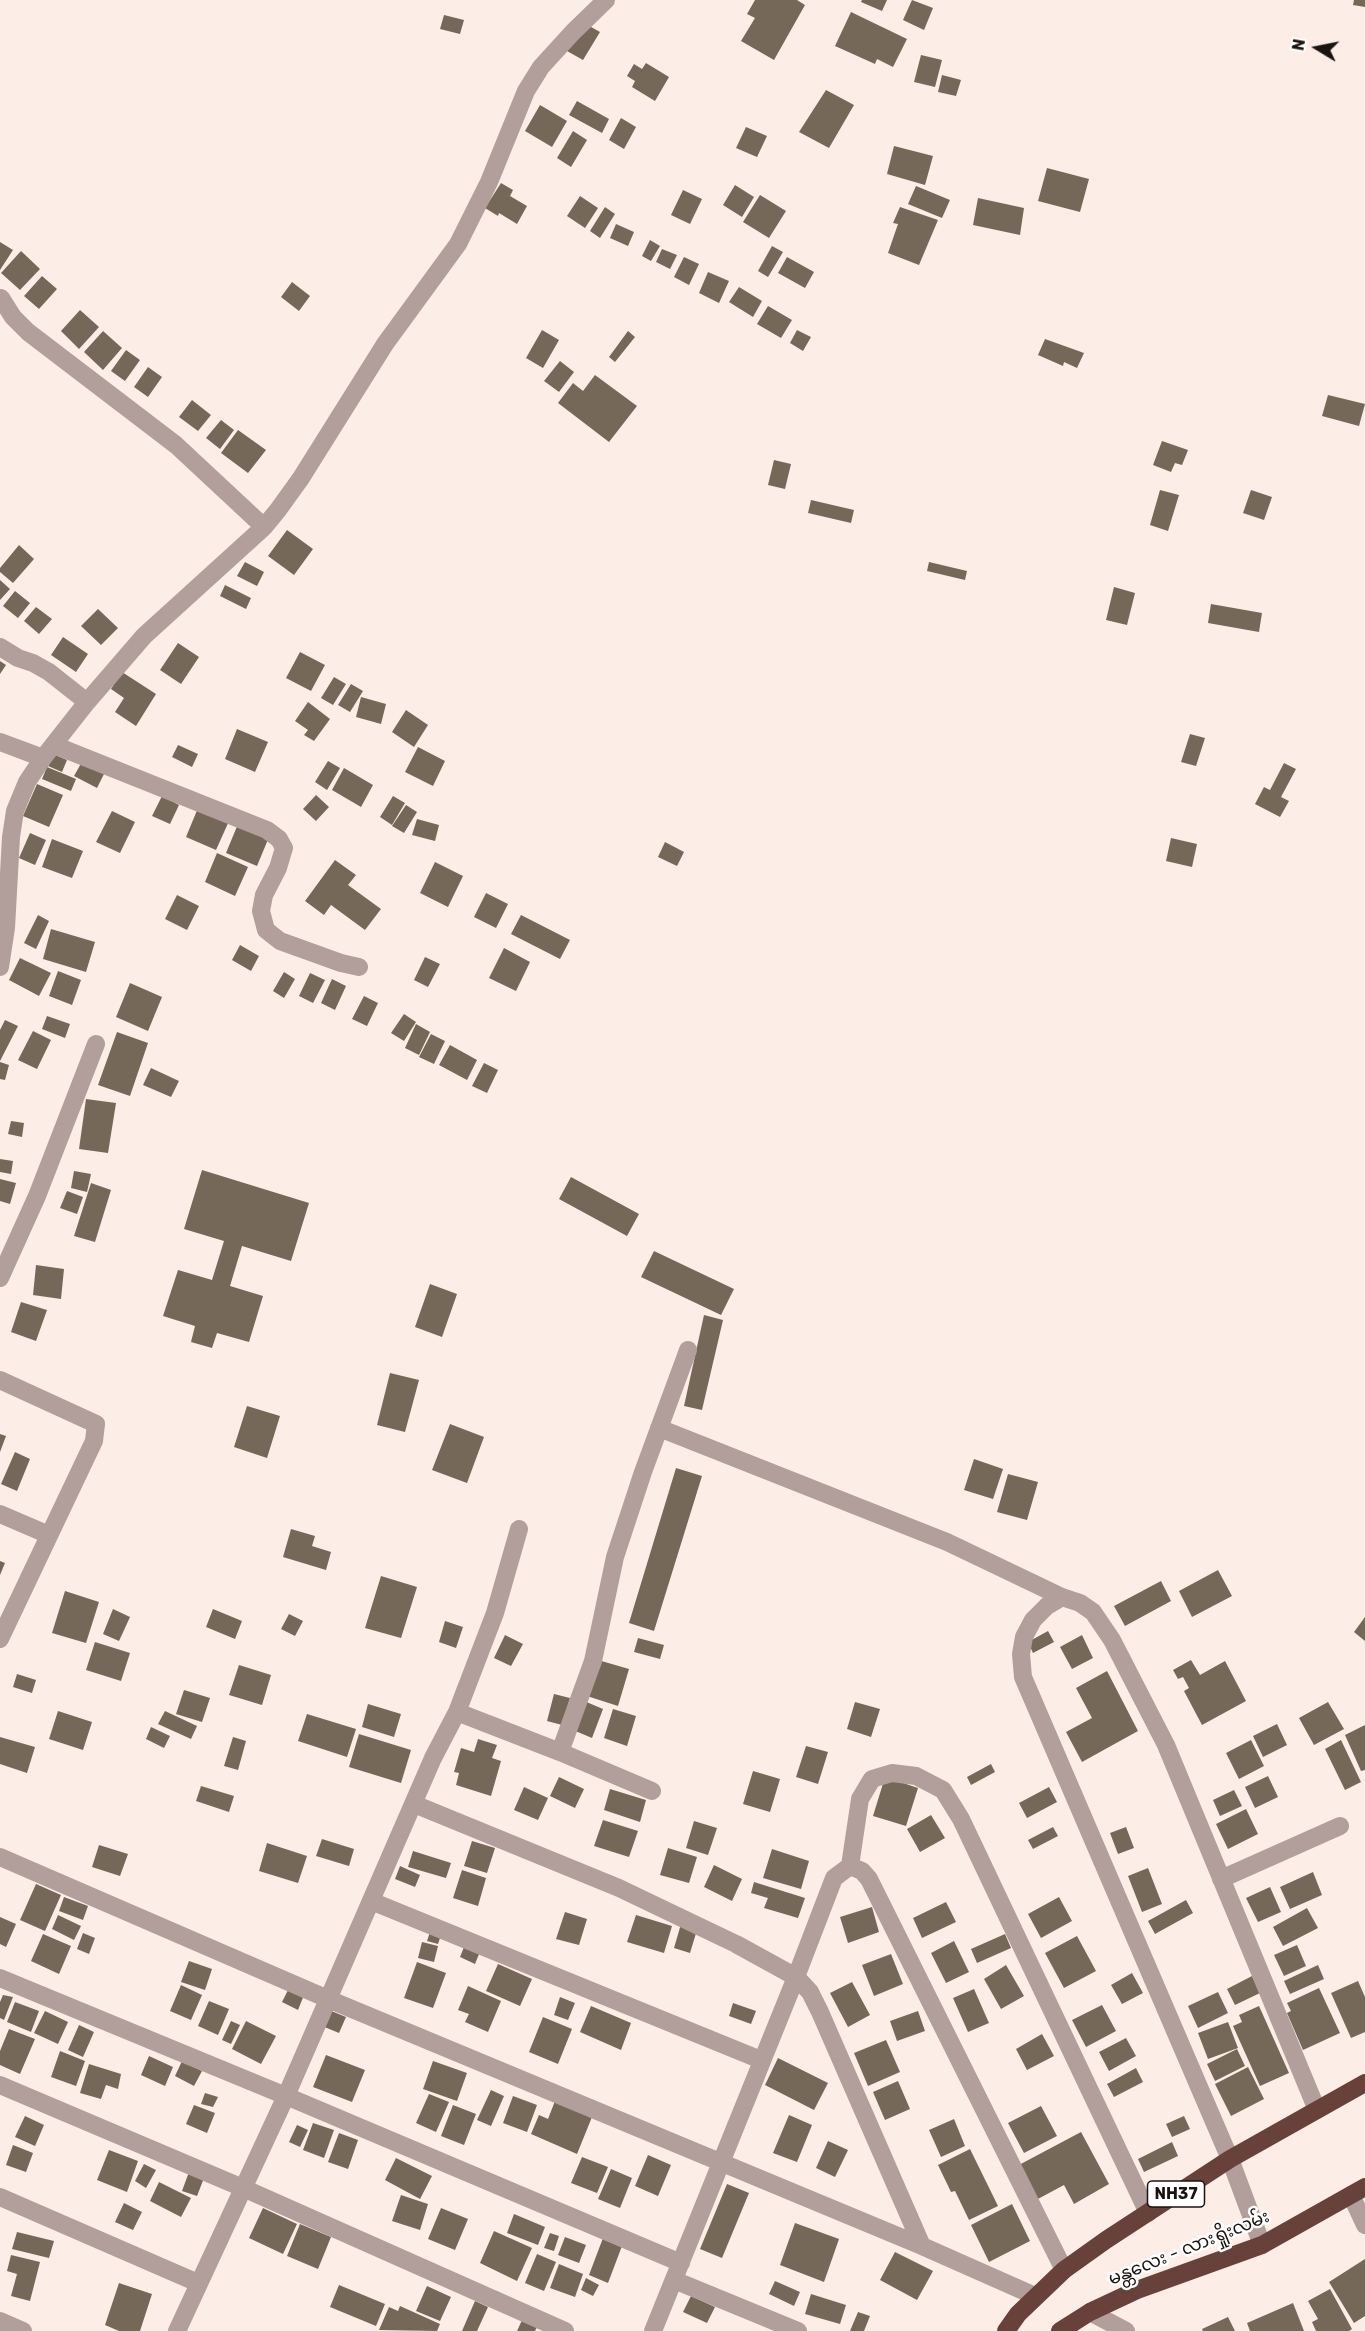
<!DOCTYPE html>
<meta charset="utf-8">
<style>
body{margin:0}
#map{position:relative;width:1365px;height:2331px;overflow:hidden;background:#fcede7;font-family:Rubik,sans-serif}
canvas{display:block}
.north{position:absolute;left:1287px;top:18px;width:60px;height:60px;-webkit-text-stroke:4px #fff;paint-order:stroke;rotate:280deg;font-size:16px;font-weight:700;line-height:24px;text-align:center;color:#1b1310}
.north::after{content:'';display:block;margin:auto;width:21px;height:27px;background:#1b1310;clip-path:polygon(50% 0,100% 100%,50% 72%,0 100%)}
</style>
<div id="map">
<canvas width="1365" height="2331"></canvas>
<div class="north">N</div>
</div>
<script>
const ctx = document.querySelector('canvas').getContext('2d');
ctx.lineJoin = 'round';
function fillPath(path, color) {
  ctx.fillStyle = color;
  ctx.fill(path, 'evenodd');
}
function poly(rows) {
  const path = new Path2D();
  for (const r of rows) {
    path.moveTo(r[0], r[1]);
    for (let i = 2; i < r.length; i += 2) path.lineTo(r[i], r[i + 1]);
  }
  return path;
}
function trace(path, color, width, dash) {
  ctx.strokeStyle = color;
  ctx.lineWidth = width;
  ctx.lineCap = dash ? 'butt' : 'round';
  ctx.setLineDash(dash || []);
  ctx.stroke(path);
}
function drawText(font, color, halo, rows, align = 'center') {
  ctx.font = font + ' Rubik,"Noto Sans Myanmar",sans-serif';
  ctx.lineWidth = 5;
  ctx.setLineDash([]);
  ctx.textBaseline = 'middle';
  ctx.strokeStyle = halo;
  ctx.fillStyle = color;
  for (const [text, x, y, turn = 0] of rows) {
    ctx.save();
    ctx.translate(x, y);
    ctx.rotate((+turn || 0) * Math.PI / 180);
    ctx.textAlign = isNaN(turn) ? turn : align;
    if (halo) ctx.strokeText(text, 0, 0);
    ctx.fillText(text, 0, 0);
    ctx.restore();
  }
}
const building = poly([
 [755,0,797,0,805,5,774,60,741,41,755,18,747,14],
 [862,0,887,0,882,11,861,2],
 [912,0,933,8,924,30,903,20],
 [1354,0,1365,0,1365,7,1353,5],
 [851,12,907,39,893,67,877,59,875,64,835,46],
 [444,15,464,20,460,34,440,29],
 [584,23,600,32,583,60,567,51],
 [921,55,942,60,935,87,914,82],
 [646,63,669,77,655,101,632,87,635,81,627,76,634,64,642,69],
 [942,75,961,80,956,96,938,92],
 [826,90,854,105,829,148,799,132],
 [577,101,609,119,602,133,569,115],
 [540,105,567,121,552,147,525,131],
 [621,118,636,127,624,149,609,140],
 [746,127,767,136,757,157,736,148],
 [573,131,587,140,571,167,557,158],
 [894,146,933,156,925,185,887,174],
 [1047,168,1089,179,1080,212,1038,201],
 [501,183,513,190,510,196,527,206,517,224,499,213,498,216,485,208],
 [735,185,754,197,742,217,723,205],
 [916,186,950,200,942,218,908,204],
 [683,190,702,199,690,224,671,215],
 [760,195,786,211,769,238,743,222],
 [580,196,598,208,585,228,567,216],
 [978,198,1024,208,1020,235,973,225],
 [605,207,615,214,600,238,590,231],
 [900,207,938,220,919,265,888,253,898,224,893,223],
 [616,224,634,232,628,246,610,238],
 [650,240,660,246,651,261,642,256],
 [0,242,13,250,0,270],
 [772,246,783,252,768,277,758,271],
 [662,249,677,255,670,269,656,262],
 [21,251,40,269,20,290,1,273],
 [684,257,699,264,689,285,674,277],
 [787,257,814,272,805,288,778,273],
 [708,272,729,281,719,303,699,293],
 [42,276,57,289,39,309,24,296],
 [292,282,310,296,299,311,281,297],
 [739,287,762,301,753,317,729,302],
 [768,306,792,320,781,338,757,324],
 [80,310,99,327,79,349,61,331],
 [542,330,559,340,543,368,526,358],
 [797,330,811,337,803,351,790,343],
 [103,331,122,348,103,370,84,352],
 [628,331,635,337,615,362,609,357],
 [1045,339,1084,353,1077,368,1064,362,1063,366,1038,355],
 [126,350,140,360,125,381,111,371],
 [560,361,574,372,559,392,544,381],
 [148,367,162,377,148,397,134,387],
 [595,375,637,406,609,442,558,403,573,383,583,391],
 [1328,395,1365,404,1359,426,1322,416],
 [192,400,211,415,198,431,179,417],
 [221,420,234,430,220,449,206,438],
 [238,430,266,450,248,473,221,453],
 [1162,441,1188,450,1182,465,1175,463,1171,472,1153,465],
 [774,460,791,464,785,489,768,485],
 [1160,490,1179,495,1168,531,1150,525],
 [1251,490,1272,497,1264,520,1243,513],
 [811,500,854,510,851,523,808,513],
 [287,530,313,549,294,575,268,556],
 [19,545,34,559,13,583,0,572,0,568],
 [245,562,264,572,257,586,237,576],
 [929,562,967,571,965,580,927,571],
 [0,580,10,589,0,600],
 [225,585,251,598,246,609,220,596],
 [1114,587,1135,593,1127,625,1106,620],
 [15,591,30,603,18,618,3,606],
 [1211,604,1262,613,1259,632,1208,623],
 [36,607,52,619,39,634,24,621],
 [98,609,118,628,101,645,81,626],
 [63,637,88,654,76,672,51,655],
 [178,643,199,657,181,684,160,670],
 [300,652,325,665,311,691,286,678],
 [0,661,6,665,0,674],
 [122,672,156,694,136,726,115,712,124,698,111,689],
 [334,677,346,684,333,705,321,698],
 [351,684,363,691,350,712,338,705],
 [361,697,386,704,381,724,356,717],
 [308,702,330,719,314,741,304,735,308,730,295,721],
 [406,710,428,725,414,747,392,732],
 [237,729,268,742,255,772,225,759],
 [1190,734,1205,738,1196,766,1181,762],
 [178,745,198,754,192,767,172,757],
 [418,747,445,761,433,786,405,772],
 [53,754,67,760,62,772,48,766],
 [83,760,105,772,97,788,74,776],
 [328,761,340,768,327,790,315,782],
 [1284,763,1296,769,1281,797,1289,801,1280,817,1255,804,1264,787,1270,790],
 [47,767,76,779,71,791,42,779],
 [344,768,373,785,361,807,332,790],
 [37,784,63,795,49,827,23,816],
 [316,795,329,807,316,821,303,809],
 [162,796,179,805,170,824,152,816],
 [393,796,405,803,392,825,380,817],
 [406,805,417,812,404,833,392,826],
 [198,808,229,821,216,850,186,837],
 [112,811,135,822,120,853,96,842],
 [417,819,439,825,435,841,412,835],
 [238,824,269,837,257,866,226,853],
 [30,833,46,840,35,865,19,858],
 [1171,838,1197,844,1192,867,1166,861],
 [52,839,83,851,72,878,42,867],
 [665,842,684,852,677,866,658,857],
 [217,853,248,867,235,896,205,882],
 [335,860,356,875,348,885,381,909,365,930,331,905,324,915,305,901],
 [435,862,463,876,448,907,420,893],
 [486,893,508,904,496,928,474,917],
 [177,895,199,906,187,930,165,919],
 [38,915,49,921,36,949,24,943],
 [521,915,570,940,560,959,511,934],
 [51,929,95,942,86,972,43,959],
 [240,945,259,956,251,971,232,960],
 [504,948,530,962,516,991,489,978],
 [425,957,440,964,428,987,414,980],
 [20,958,51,973,39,996,9,980],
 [58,971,81,980,72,1005,49,996],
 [284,972,295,979,284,998,273,991],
 [310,973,325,980,313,1003,299,996],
 [332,979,346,986,335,1010,321,1003],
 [130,983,162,997,148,1031,116,1017],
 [364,996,378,1003,367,1026,352,1019],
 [404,1014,416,1022,404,1041,391,1033],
 [47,1016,70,1024,65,1038,42,1029],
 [5,1020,18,1026,0,1061,0,1030],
 [416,1024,430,1032,419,1055,405,1048],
 [33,1031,51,1040,37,1069,18,1060],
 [117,1032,148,1043,130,1096,98,1085],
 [431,1034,445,1041,434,1064,419,1057],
 [450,1045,477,1060,467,1080,439,1065],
 [0,1062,9,1065,5,1080,0,1079],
 [484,1063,498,1070,487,1093,472,1086],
 [151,1068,179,1081,171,1097,143,1085],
 [86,1099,116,1103,108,1153,79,1149],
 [11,1121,24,1123,22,1137,8,1134],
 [0,1159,13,1161,11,1174,0,1172],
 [202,1170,309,1203,291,1261,242,1246,230,1286,263,1296,249,1342,217,1333,212,1348,191,1342,195,1326,163,1316,178,1270,212,1280,224,1241,184,1229],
 [74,1171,91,1174,87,1192,71,1188],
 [571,1177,639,1214,627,1236,559,1199],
 [0,1179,16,1183,10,1204,0,1201],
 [91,1183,111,1190,95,1242,74,1236],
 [67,1191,83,1197,77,1214,60,1208],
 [654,1251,734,1289,721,1315,641,1277],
 [36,1265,64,1269,61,1299,33,1295],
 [430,1284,457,1294,442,1337,415,1327],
 [21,1302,47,1310,36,1341,11,1332],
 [704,1315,723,1320,702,1410,684,1406],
 [390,1373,419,1380,405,1432,377,1425],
 [247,1406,280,1416,267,1458,234,1447],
 [450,1424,484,1437,467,1483,432,1470],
 [0,1434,6,1436,0,1452],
 [15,1452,30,1459,17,1491,1,1484],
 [974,1459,1003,1469,993,1499,964,1490],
 [676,1468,702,1476,654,1631,629,1623],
 [1008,1474,1038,1482,1027,1520,997,1512],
 [291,1529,315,1536,312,1546,331,1552,326,1570,283,1557],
 [0,1561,5,1563,0,1575],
 [1218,1570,1232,1596,1192,1617,1179,1591],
 [381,1576,417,1587,401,1638,365,1628],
 [1161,1581,1171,1601,1125,1626,1114,1606],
 [65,1591,99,1602,86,1643,52,1633],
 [113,1609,130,1617,119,1641,103,1634],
 [213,1609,242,1621,235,1639,206,1627],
 [289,1614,303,1621,295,1636,281,1629],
 [1365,1617,1365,1641,1354,1632],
 [445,1621,463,1627,456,1648,439,1642],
 [1048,1631,1054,1642,1033,1653,1028,1642],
 [505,1635,523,1644,511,1666,494,1658],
 [1082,1635,1093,1658,1072,1669,1060,1647],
 [638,1638,664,1645,660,1659,634,1652],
 [95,1642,130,1653,121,1681,86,1670],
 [598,1660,629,1669,618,1706,587,1696],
 [1191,1660,1200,1675,1225,1661,1246,1701,1202,1725,1184,1691,1189,1688,1183,1677,1178,1679,1173,1670],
 [239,1665,271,1675,262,1705,229,1695],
 [1107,1671,1138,1731,1082,1762,1066,1732,1092,1718,1076,1688],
 [17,1674,36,1680,32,1693,13,1687],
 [184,1690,210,1698,202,1722,176,1714],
 [554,1694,570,1698,562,1725,547,1721],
 [584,1701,603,1709,592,1738,573,1730],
 [855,1702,880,1709,871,1737,847,1729],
 [1328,1702,1344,1729,1314,1745,1299,1718],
 [368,1704,401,1714,394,1737,362,1727],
 [613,1709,636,1716,627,1746,604,1738],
 [58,1711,92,1722,83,1750,49,1739],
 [165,1711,197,1726,191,1739,158,1724],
 [307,1714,356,1729,347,1757,298,1741],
 [1277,1724,1287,1745,1263,1757,1253,1736],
 [1365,1725,1365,1770,1361,1771,1345,1735],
 [151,1727,170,1736,164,1748,146,1739],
 [359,1734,411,1750,401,1783,349,1767],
 [0,1737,35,1747,27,1773,0,1764],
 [233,1737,246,1741,238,1770,224,1766],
 [478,1739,497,1745,492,1758,501,1761,491,1796,456,1785,459,1773,454,1772,461,1748,474,1752],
 [1251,1740,1264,1766,1239,1779,1226,1753],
 [1341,1740,1361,1782,1345,1790,1325,1749],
 [806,1746,828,1752,818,1784,796,1777],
 [991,1764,995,1772,971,1785,967,1777],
 [753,1771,780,1779,770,1812,743,1804],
 [1268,1776,1278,1797,1255,1808,1245,1787],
 [559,1777,584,1789,575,1808,550,1796],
 [885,1777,918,1788,906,1826,873,1816],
 [201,1786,234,1796,229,1812,196,1801],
 [524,1787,548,1798,538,1820,514,1810],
 [1049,1787,1057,1802,1027,1818,1019,1803],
 [610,1789,646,1800,640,1822,604,1810],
 [1234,1790,1242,1806,1220,1816,1213,1800],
 [1246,1809,1258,1834,1228,1849,1216,1824],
 [931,1815,945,1838,920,1852,907,1829],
 [603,1820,638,1831,629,1857,594,1846],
 [694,1821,717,1828,708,1855,686,1848],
 [1053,1827,1058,1836,1033,1849,1028,1840],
 [1126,1827,1134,1848,1118,1854,1110,1833],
 [322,1839,354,1849,349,1866,316,1856],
 [472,1841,495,1848,487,1873,464,1866],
 [267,1843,307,1856,298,1883,259,1871],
 [99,1845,128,1854,120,1876,92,1867],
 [668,1848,697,1857,689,1883,660,1875],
 [772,1849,809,1861,801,1889,763,1878],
 [413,1851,451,1863,446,1878,408,1867],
 [714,1865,742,1879,732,1901,704,1887],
 [400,1866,420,1875,415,1887,395,1879],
 [1148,1868,1162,1904,1142,1912,1128,1876],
 [462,1870,486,1878,478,1906,453,1898],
 [1313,1872,1322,1895,1290,1909,1280,1887],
 [754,1882,805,1898,798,1918,764,1908,768,1898,751,1893],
 [36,1884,61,1895,45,1931,20,1920],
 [1270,1887,1281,1912,1258,1922,1246,1898],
 [64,1897,88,1906,83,1920,59,1911],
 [1059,1897,1072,1921,1041,1938,1028,1914],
 [1186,1900,1193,1913,1155,1934,1148,1921],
 [946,1902,956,1922,922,1938,913,1918],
 [872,1907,879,1932,848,1943,840,1917],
 [1307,1908,1318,1928,1283,1946,1273,1927],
 [565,1912,587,1919,579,1945,556,1939],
 [58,1915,81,1926,74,1940,52,1929],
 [636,1915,672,1926,664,1953,627,1942],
 [0,1917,16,1924,6,1947,0,1944],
 [681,1924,697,1930,690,1953,674,1948],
 [430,1932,441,1935,438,1944,427,1941],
 [83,1933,95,1938,89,1954,77,1949],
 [43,1934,71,1946,59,1974,31,1961],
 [1005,1934,1011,1948,977,1963,971,1949],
 [1077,1936,1096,1971,1064,1988,1045,1953],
 [954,1941,969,1972,946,1983,931,1953],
 [422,1942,438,1946,434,1962,418,1958],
 [1297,1945,1306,1966,1284,1976,1274,1955],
 [464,1947,479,1954,475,1964,460,1957],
 [891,1954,903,1984,874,1996,862,1965],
 [189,1961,212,1969,205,1990,181,1982],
 [417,1962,446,1973,433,2008,404,1998],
 [498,1964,532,1979,520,2006,486,1991],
 [1006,1965,1024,1996,1001,2009,984,1979],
 [1318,1965,1324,1979,1290,1994,1284,1981],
 [1132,1973,1143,1993,1122,2004,1111,1985],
 [1252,1976,1260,1993,1235,2005,1227,1989],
 [1358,1981,1365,1997,1365,2032,1351,2038,1331,1993],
 [852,1982,870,2015,848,2027,830,1993],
 [181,1985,202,1995,191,2020,170,2011],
 [468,1986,501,2001,488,2032,465,2022,469,2014,458,2010],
 [289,1988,304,1995,298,2010,282,2002],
 [1319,1988,1340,2033,1303,2050,1287,2013,1291,2011,1287,2003],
 [974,1989,989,2023,968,2032,953,1998],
 [1218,1992,1228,2013,1198,2028,1188,2006],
 [3,1995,13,1997,4,2020,0,2018,0,2002],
 [560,1997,575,2003,568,2020,554,2015],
 [209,2001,229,2009,218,2035,198,2026],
 [15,2002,39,2011,31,2032,7,2022],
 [733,2003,756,2011,751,2024,729,2016],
 [1102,2005,1116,2031,1086,2047,1072,2020],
 [591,2006,631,2023,621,2050,580,2032],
 [1259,2006,1289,2073,1260,2086,1233,2026,1242,2022,1239,2015],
 [329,2010,346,2017,339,2033,322,2026],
 [45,2011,68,2022,58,2044,34,2033],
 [918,2011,925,2031,897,2041,890,2021],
 [543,2017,572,2029,558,2064,529,2052],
 [231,2021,240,2025,231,2044,222,2040],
 [246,2021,276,2036,261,2064,232,2049],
 [1228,2022,1238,2048,1208,2059,1198,2033],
 [79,2025,94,2032,83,2057,68,2050],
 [9,2029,35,2039,20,2074,0,2065,0,2051],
 [1042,2034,1054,2056,1027,2070,1016,2049],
 [1126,2038,1136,2056,1109,2071,1099,2052],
 [886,2040,900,2072,868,2086,854,2053],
 [1237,2049,1245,2066,1215,2081,1207,2064],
 [60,2051,85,2061,76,2086,51,2077],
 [326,2055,365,2070,352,2102,313,2087],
 [149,2056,173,2067,165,2086,141,2075],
 [778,2058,828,2083,814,2110,765,2085],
 [182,2061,202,2071,194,2086,175,2076],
 [433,2061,467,2073,457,2101,423,2089],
 [89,2064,121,2074,118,2089,106,2085,101,2099,80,2093],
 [1248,2067,1264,2099,1231,2116,1215,2084],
 [1136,2068,1143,2082,1114,2097,1107,2084],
 [898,2081,910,2109,885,2120,873,2092],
 [491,2090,504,2096,491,2126,477,2120],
 [205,2093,218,2097,213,2107,201,2104],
 [429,2094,449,2102,436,2132,416,2123],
 [513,2096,537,2105,527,2132,503,2123],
 [555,2101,592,2117,577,2154,531,2134,539,2115,548,2119],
 [194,2105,215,2113,207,2133,186,2124],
 [453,2105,476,2114,464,2145,441,2136],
 [1041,2106,1057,2136,1024,2153,1008,2123],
 [789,2115,812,2125,797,2162,773,2153],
 [25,2116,44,2125,35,2146,15,2137],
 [1184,2116,1190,2129,1172,2137,1166,2124],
 [954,2119,965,2146,941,2157,929,2130],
 [313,2123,334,2130,324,2158,303,2150],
 [297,2125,308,2130,300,2147,289,2142],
 [1081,2132,1109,2184,1074,2204,1064,2185,1036,2200,1017,2166],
 [339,2133,358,2140,348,2169,328,2162],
 [828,2141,848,2150,835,2177,816,2168],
 [1172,2142,1178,2156,1144,2172,1138,2159],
 [13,2145,33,2153,26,2172,6,2165],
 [970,2149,998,2206,969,2220,955,2191,951,2192,938,2165],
 [109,2150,138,2161,127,2192,97,2180],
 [648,2155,671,2165,658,2196,635,2186],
 [582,2157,608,2167,597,2193,571,2183],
 [396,2158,432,2176,420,2199,385,2180],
 [144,2164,156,2170,146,2188,135,2181],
 [611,2169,632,2178,620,2208,598,2199],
 [189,2172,204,2178,197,2196,182,2191],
 [159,2182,191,2198,181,2217,150,2201],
 [727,2184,749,2193,722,2258,700,2249],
 [401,2195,428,2204,420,2230,392,2221],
 [124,2203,142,2212,133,2230,115,2222],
 [1012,2204,1030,2241,989,2262,971,2225],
 [263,2208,297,2224,283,2254,249,2238],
 [441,2208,468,2219,455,2250,428,2239],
 [514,2214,545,2227,538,2245,507,2233],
 [795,2223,839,2239,824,2282,780,2265],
 [300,2224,331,2237,318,2269,287,2256],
 [494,2231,532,2248,517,2281,480,2263],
 [17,2232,54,2241,49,2258,12,2249],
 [550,2233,559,2236,554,2251,544,2248],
 [565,2237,586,2245,579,2263,558,2255],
 [603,2238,622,2246,608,2283,589,2275],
 [895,2252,933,2271,917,2300,880,2280],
 [537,2254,556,2262,544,2291,525,2283],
 [11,2255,40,2262,30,2301,11,2296,17,2274,7,2271],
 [1365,2259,1365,2316,1354,2323,1329,2282],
 [559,2264,583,2274,575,2297,550,2288],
 [586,2278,599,2285,593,2296,581,2290],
 [775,2281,800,2292,794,2306,769,2294],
 [119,2283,152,2294,140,2331,119,2331,105,2325],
 [339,2285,385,2304,376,2326,330,2307],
 [427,2286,451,2297,440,2321,416,2311],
 [1330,2289,1352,2329,1349,2331,1316,2331,1312,2322,1318,2319,1308,2301],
 [811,2294,846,2305,840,2324,805,2314],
 [691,2296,715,2307,707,2323,683,2312],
 [475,2301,488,2307,477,2331,462,2331],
 [1293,2303,1304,2331,1250,2331,1247,2323],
 [400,2306,440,2324,437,2331,379,2330,389,2307,398,2311],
 [858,2312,870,2316,864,2331,850,2331],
 [1228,2317,1235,2331,1203,2331,1202,2329],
 [523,2318,538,2325,535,2331,517,2331]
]);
const street = poly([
 [1,298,13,317,28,332,176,445,264,527],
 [0,647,18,658,33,663,49,672,87,702],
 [0,742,43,758],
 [54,745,267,830,279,839,284,848,278,868,264,895,261,911,266,930,280,941,341,963,359,967],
 [0,967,6,928,11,837,15,811,27,782,43,758,87,702,144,636,264,527,278,510,301,478,385,344,458,244,489,182,526,91,541,67,573,32,606,0],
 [0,1278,37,1196,96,1044],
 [0,1380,96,1424,94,1441,0,1639],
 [659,1428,947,1542,1062,1597,1080,1603,1093,1612,1112,1640,1166,1745,1317,2110],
 [0,1514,49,1535],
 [1062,1597,1047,1606,1033,1620,1024,1637,1021,1654,1023,1677,1230,2159,1262,2245],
 [457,1712,560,1752,652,1791],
 [560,1752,593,1661,615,1557,643,1472,688,1350],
 [414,1804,619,1888,736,1944,796,1977,810,1992,820,2012,922,2246],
 [0,1857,328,1999,922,2246,1035,2296],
 [850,1866,860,1799,872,1779,892,1773,916,1776,943,1790,961,1819,1148,2213],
 [1221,1879,1340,1826],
 [371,1901,761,2060],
 [0,1978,286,2096,681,2263],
 [0,2085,243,2188,565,2331],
 [1351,2195,1365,2225],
 [0,2197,198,2283],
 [674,2280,798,2331],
 [1090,2312,1126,2331],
 [0,2321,23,2331],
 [177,2331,286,2096,433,1758,457,1712,495,1613,519,1529],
 [653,2331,796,1977,834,1878,850,1866,862,1871,869,1879,1064,2270]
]);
const highway = poly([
 [1006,2331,1018,2314,1064,2270,1106,2240,1230,2159,1365,2083],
 [1060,2331,1090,2312,1137,2290,1262,2245,1365,2187]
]);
const shields = [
 [1176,2194,57]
];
const shieldNames = [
 ["NH37",1176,2194]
];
const streetNames = [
 ["မန္တလေး - လားရှိုးလမ်း",1189,2248,-22]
];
fillPath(building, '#756858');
trace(street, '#b29e9a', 18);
trace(highway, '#67413a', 18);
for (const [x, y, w] of shields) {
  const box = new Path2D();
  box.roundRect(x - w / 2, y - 13, w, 26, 4.5);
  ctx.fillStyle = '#fff';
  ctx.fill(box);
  trace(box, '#1b1310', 1.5);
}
drawText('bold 16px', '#1b1310', null, shieldNames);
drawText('18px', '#1b1310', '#fff', streetNames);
</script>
